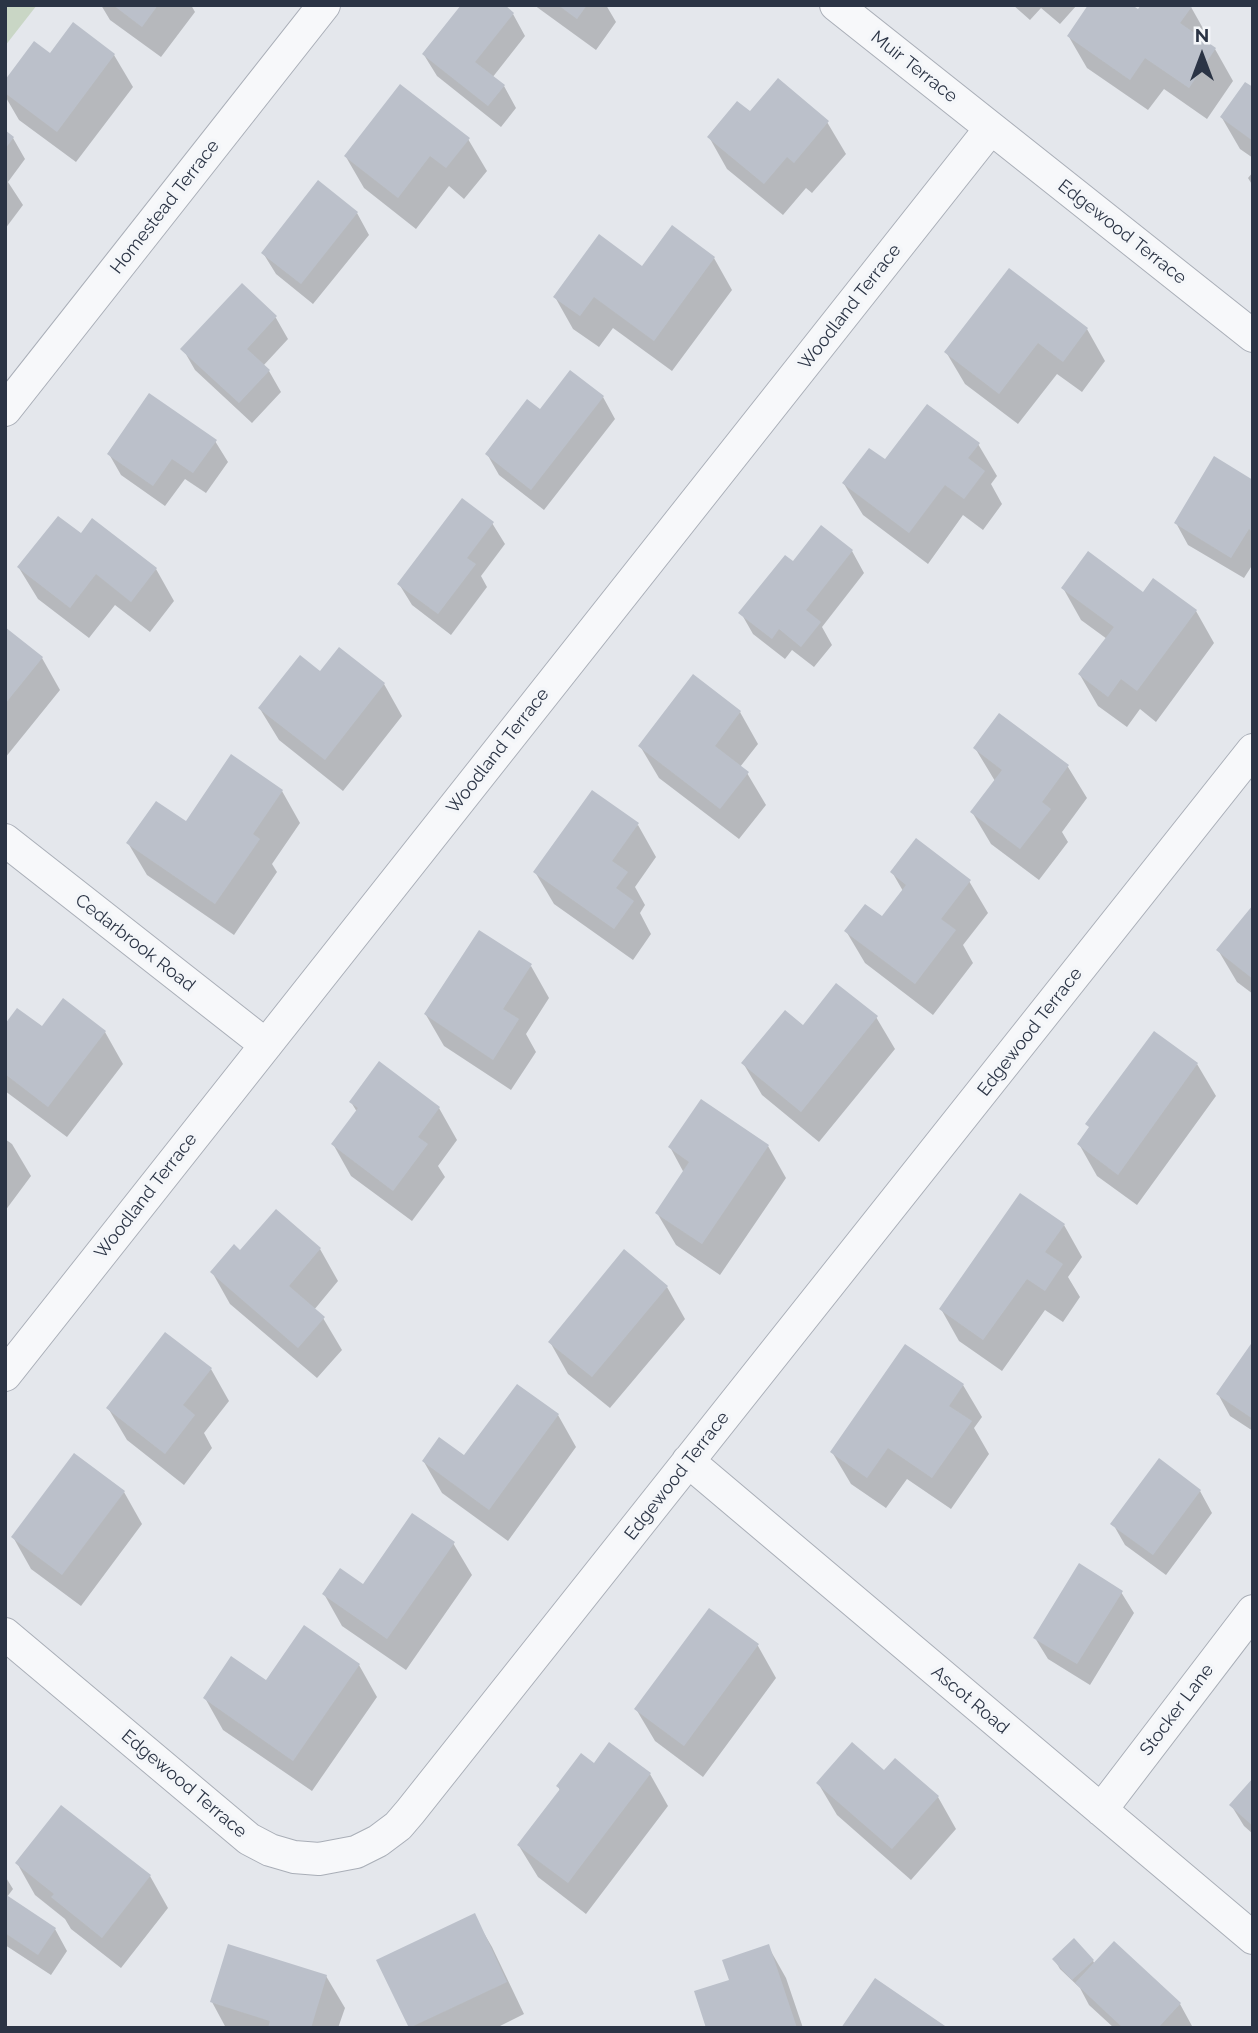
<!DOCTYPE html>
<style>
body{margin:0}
#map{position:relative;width:1258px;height:2033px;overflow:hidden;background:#e4e7ec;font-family:Raleway,sans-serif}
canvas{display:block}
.frame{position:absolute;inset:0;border:7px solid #2b3445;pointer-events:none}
.north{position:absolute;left:1167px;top:21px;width:70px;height:70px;-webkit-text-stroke:5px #f4f6f9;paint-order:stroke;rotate:0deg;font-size:19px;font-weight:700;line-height:28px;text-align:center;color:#2b3445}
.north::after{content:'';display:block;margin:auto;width:24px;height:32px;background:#2b3445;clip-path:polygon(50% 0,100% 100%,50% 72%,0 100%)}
</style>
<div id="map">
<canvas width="1258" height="2033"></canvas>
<div class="frame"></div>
<div class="north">N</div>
</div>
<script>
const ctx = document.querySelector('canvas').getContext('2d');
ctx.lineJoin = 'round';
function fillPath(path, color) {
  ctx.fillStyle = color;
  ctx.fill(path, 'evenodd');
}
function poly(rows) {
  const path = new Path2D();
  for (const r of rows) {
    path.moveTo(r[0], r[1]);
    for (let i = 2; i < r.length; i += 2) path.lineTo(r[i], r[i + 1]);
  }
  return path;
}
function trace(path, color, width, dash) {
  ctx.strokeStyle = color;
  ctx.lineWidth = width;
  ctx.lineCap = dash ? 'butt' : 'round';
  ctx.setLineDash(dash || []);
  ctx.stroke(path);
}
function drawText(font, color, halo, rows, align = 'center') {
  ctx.font = font + ' Raleway,sans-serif';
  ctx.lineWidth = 7;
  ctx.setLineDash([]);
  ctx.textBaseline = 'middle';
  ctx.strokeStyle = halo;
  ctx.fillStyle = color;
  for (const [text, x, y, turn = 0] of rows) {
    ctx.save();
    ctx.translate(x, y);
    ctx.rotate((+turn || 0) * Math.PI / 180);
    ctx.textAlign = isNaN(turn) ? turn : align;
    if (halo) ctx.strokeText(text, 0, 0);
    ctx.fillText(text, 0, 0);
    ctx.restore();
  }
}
const green = poly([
 [5,5,37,5,5,46]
]);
const shadow = poly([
 [101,5,191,5,195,12,161,57,110,20],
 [534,5,606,5,616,22,596,50],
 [1013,5,1077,5,1060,24,1041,8,1030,20],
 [1191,7,1209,39,1206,43,1215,49,1233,81,1207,119,1164,89,1148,110,1087,68,1069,37,1138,12],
 [513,14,525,36,492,78,504,86,516,108,501,127,437,76,424,55],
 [50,55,114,55,133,87,76,162,19,120,5,96,5,83],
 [1253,89,1253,158,1240,149,1222,118],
 [750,114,827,122,846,154,812,193,806,188,783,215,727,169,709,137],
 [5,132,13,138,25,159,8,182,23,205,5,229],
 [468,139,487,171,464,199,449,186,416,229,364,188,346,157],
 [1253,172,1253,186,1248,178],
 [357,213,369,235,313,304,276,274,263,253],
 [714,258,732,290,672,371,613,328,599,347,573,329,555,297],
 [242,286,276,318,288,339,263,366,269,371,281,392,252,423,195,370,183,349],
 [1087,329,1105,361,1082,392,1057,374,1018,424,965,384,946,352],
 [603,397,615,419,544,510,499,475,487,454,540,411],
 [215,441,228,462,206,493,185,479,165,506,121,475,109,454],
 [978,444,997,476,991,484,1002,504,983,530,963,515,928,564,863,515,844,484,885,462],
 [1253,482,1253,564,1244,578,1188,545,1176,523],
 [93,521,156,569,174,601,150,632,115,605,89,638,38,599,19,568,81,536],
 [492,523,505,544,481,576,487,587,451,635,412,605,399,584],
 [822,528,852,551,864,573,822,627,832,645,814,667,792,650,785,659,753,634,741,613,793,563],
 [1063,588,1143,594,1196,611,1214,643,1156,722,1140,709,1127,727,1098,706,1080,675,1107,639,1081,620],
 [5,629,42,658,60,690,5,758],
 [320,673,384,684,402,716,343,791,279,740,260,709],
 [740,712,758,744,740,767,747,773,766,805,739,839,659,778,640,746],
 [1000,715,1068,767,1087,798,1062,832,1068,842,1039,880,991,844,972,812,995,781,975,748],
 [282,791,300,823,272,864,277,872,234,935,147,875,128,843],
 [638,825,656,857,635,887,645,905,640,913,651,934,633,960,554,904,535,872],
 [892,872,969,881,988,913,963,945,973,963,933,1015,865,963,846,931,882,919,903,891],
 [1253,908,1253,994,1237,982,1218,950],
 [531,966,549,998,526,1034,536,1052,511,1090,444,1046,426,1015],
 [876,1017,895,1049,819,1142,762,1095,743,1063,803,1027],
 [5,1027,105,1032,123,1064,67,1137,5,1091],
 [1197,1064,1216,1096,1137,1205,1097,1176,1079,1144],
 [351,1102,439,1108,457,1140,438,1166,445,1177,412,1221,351,1176,333,1144,357,1112],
 [5,1139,12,1144,31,1176,5,1211],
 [768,1146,786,1178,720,1275,676,1245,657,1213,684,1173,670,1147],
 [1064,1225,1082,1257,1068,1277,1080,1297,1063,1322,1045,1310,1002,1371,959,1341,941,1309],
 [320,1249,338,1281,314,1310,323,1318,342,1350,317,1378,230,1304,212,1272,240,1252],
 [667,1287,685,1319,610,1408,568,1374,550,1342],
 [1253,1344,1253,1431,1230,1416,1218,1394],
 [906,1346,963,1385,982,1417,974,1428,989,1454,951,1509,907,1479,886,1508,851,1484,832,1452],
 [211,1369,229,1401,204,1433,212,1448,184,1485,127,1440,108,1408],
 [558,1415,576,1447,508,1541,442,1493,424,1462,465,1458],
 [1200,1491,1212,1513,1166,1575,1125,1545,1113,1524],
 [124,1492,142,1524,81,1606,31,1569,13,1537],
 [453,1543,472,1575,406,1670,342,1626,324,1594,363,1586],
 [1121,1592,1134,1613,1090,1685,1048,1659,1035,1638],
 [710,1610,758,1646,776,1678,703,1777,655,1741,636,1709],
 [305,1628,359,1665,377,1697,312,1791,223,1730,205,1698,267,1683],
 [594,1765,650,1774,668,1806,586,1914,538,1877,519,1846,560,1791,558,1786],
 [885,1772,938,1797,956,1829,911,1880,837,1815,818,1783],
 [1253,1781,1253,1834,1244,1826,1231,1805],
 [17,1863,150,1876,168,1908,121,1968,71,1929,65,1919,35,1895],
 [5,1876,13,1889,7,1897,55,1929,67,1951,51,1975,5,1945],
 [474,1916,492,1947,524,2014,496,2028,410,2028,379,1961],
 [768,1946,786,1978,803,2028,708,2028,731,1981],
 [1054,1959,1093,1961,1095,1964,1180,2004,1192,2026,1190,2028,1114,2028,1089,2005,1080,1988,1060,1969],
 [326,1976,345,2008,338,2028,226,2028,212,2002]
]);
const building = poly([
 [113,5,158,5,142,27],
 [461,5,505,5,514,13,475,62,505,85,488,106,422,54],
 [558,5,587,5,577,19],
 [1088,5,1132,5,1138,9,1141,5,1193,5,1180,23,1216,48,1189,88,1145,58,1130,80,1067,36],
 [73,22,115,54,57,132,5,93,5,80,34,41,50,53],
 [778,78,829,121,794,163,787,157,764,184,707,137,737,101,750,111],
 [1245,82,1253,87,1253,141,1220,117],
 [400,84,470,138,446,168,430,156,398,198,344,156],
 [5,130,14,137,5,149],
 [318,180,358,212,301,284,261,253],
 [672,225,715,257,654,341,594,297,580,316,553,297,599,234,642,266],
 [1009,268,1088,328,1063,362,1038,343,999,394,944,352],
 [242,283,277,316,247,349,270,370,239,403,180,349],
 [570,370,604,396,531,490,485,454,527,399,540,409],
 [149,393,217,440,193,473,172,459,153,486,107,454],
 [927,404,980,443,968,458,985,471,964,499,945,485,909,533,842,483,869,448,885,459],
 [1214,456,1253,480,1253,532,1249,529,1231,558,1174,523],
 [462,498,494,522,467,558,476,564,438,614,397,584],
 [58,516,81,533,92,518,157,568,131,602,96,574,70,608,17,567],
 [821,525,853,550,806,610,821,622,801,647,779,629,772,639,738,613,785,555,793,561],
 [1088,551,1143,592,1153,578,1197,610,1137,691,1121,679,1108,697,1078,674,1114,627,1061,588],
 [5,627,43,657,5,704],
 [339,647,385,683,325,760,258,708,300,655,320,671],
 [693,674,741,711,715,746,749,772,720,809,638,746],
 [999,713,1069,765,1042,802,1051,809,1020,849,970,812,1002,770,973,748],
 [231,754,283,790,253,834,260,839,215,904,126,843,156,801,186,821],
 [592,790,639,823,612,861,628,872,616,888,634,901,614,929,533,872],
 [916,838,971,880,941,919,956,930,915,984,844,931,865,904,882,916,906,885,890,872],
 [1253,905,1253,979,1216,950],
 [479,930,532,964,503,1009,519,1019,493,1060,424,1014],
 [836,983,878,1016,801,1112,741,1063,785,1010,803,1025],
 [63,998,106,1031,48,1107,5,1074,5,1024,17,1008,42,1026],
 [1154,1031,1198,1063,1118,1175,1077,1144,1089,1127,1085,1124],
 [379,1061,440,1107,418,1137,428,1144,393,1191,331,1144,358,1108,349,1102],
 [701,1099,769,1145,702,1244,655,1213,689,1162,668,1147],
 [1020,1193,1065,1224,1045,1252,1063,1264,1045,1291,1027,1279,983,1340,939,1309],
 [276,1209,321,1248,289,1286,325,1317,298,1348,210,1272,234,1244,240,1250],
 [624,1249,668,1286,592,1377,548,1342],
 [165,1332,212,1368,183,1405,195,1415,165,1454,106,1408],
 [1253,1341,1253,1419,1216,1394],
 [905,1344,964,1384,949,1406,972,1421,932,1478,888,1448,867,1478,830,1452],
 [517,1384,559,1414,489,1510,422,1461,439,1437,464,1455],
 [74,1453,125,1491,62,1575,11,1537],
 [1159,1458,1201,1490,1153,1555,1110,1524],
 [412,1513,455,1542,387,1639,322,1594,340,1568,363,1584],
 [1079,1563,1123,1591,1077,1664,1033,1638],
 [709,1608,759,1644,684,1746,634,1709],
 [304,1625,360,1664,293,1761,203,1698,231,1656,266,1680],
 [609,1742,651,1773,568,1883,517,1845,560,1789,556,1786,581,1753,594,1763],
 [852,1742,884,1770,895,1758,939,1796,892,1849,816,1783],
 [1253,1778,1253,1826,1229,1805],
 [61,1805,151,1875,102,1938,51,1897,54,1894,15,1863],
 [5,1894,56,1928,38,1955,5,1933],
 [475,1913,507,1982,409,2028,376,1960],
 [1074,1938,1094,1960,1072,1980,1052,1959],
 [1114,1941,1181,2003,1158,2028,1123,2028,1075,1983],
 [228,1944,327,1975,311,2028,268,2028,270,2021,210,2002],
 [769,1944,797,2028,706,2028,694,1991,729,1980,722,1960],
 [875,1978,948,2028,841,2028]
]);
const street = poly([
 [836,5,1253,336],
 [5,410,324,5],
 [5,840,266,1045],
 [5,1375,991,128],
 [688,1461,1253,1938],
 [5,1634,249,1839,270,1850,294,1857,319,1859,356,1852,378,1841,398,1826,410,1812,1253,750],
 [1101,1810,1253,1611]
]);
const streetNames = [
 ["Muir Terrace",914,67,38],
 ["Homestead Terrace",165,207,-52],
 ["Edgewood Terrace",1122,232,38],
 ["Woodland Terrace",850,307,-52],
 ["Woodland Terrace",498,751,-52],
 ["Cedarbrook Road",135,943,38],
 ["Edgewood Terrace",1030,1032,-52],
 ["Woodland Terrace",146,1196,-52],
 ["Edgewood Terrace",677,1476,-52],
 ["Ascot Road",970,1700,40],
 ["Stocker Lane",1177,1710,-53],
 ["Edgewood Terrace",184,1784,40]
];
fillPath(green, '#c9d6c5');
fillPath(shadow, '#0003');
fillPath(building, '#bbc0ca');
trace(street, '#a9aeb7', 34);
trace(street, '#f7f8fa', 32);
drawText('18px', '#2b3445', '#f4f6f9', streetNames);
</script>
